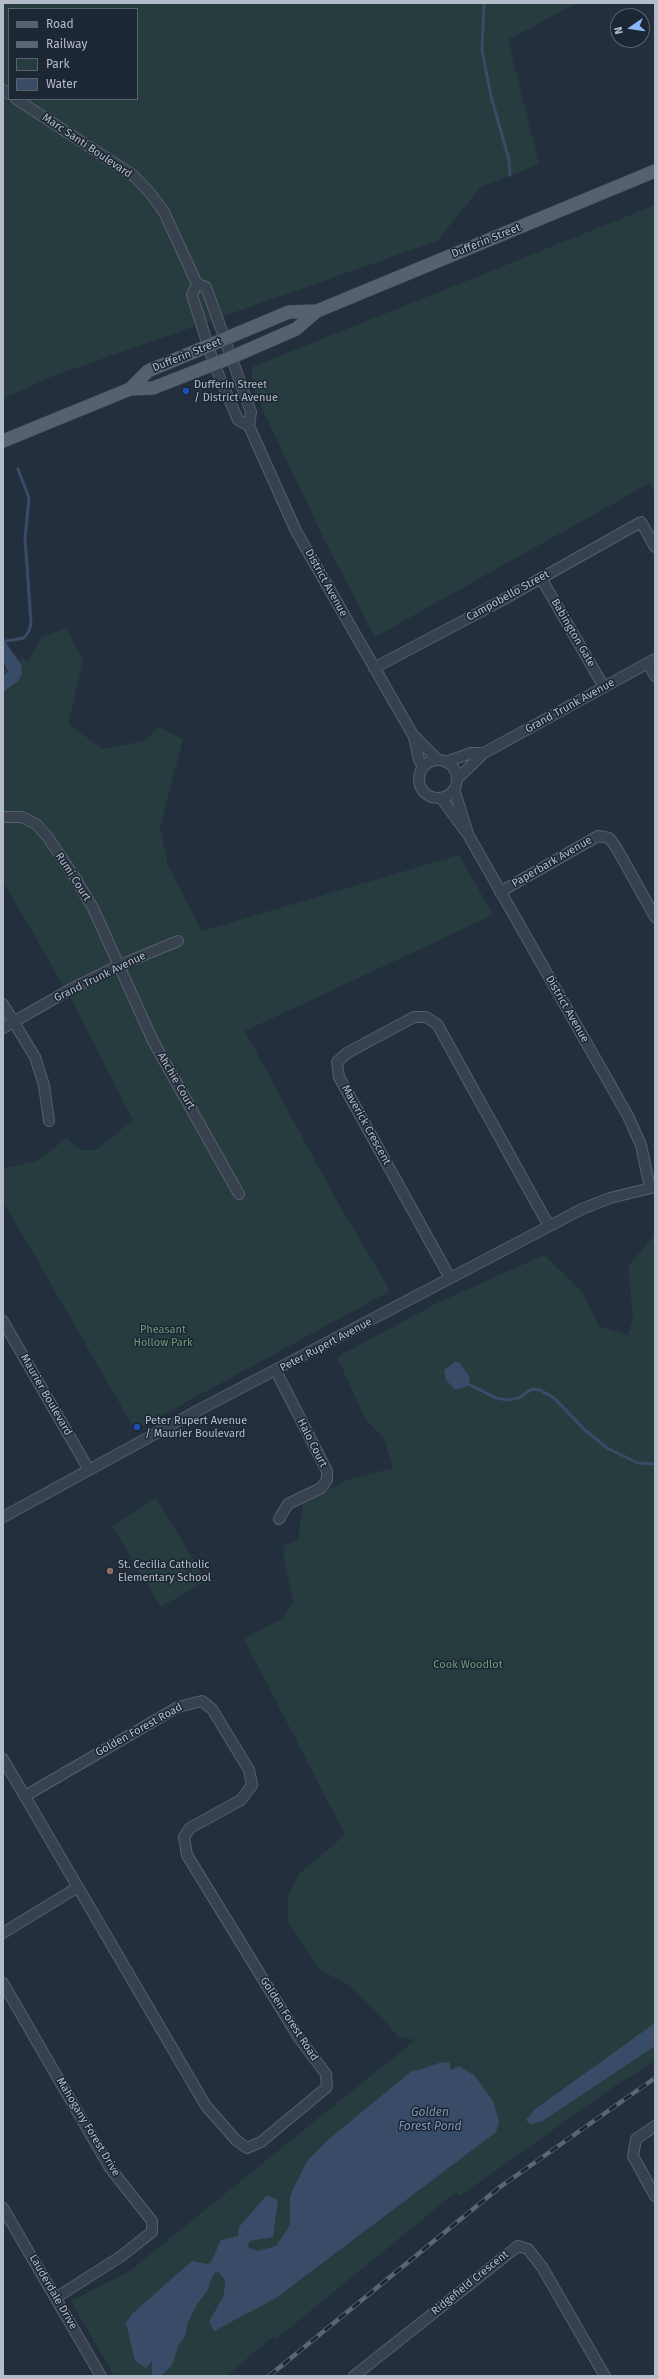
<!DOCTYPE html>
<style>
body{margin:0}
#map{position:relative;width:658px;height:2379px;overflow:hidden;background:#242f3e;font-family:"Fira Sans",sans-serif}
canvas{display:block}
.frame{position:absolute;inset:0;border:4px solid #b4bcc9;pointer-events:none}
.legend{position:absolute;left:8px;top:8px;width:130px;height:92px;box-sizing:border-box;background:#1d2633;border:1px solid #59626f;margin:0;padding:5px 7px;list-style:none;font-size:12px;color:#b4bcc9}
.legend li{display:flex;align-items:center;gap:8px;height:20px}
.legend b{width:20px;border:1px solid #59626f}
.north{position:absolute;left:610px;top:8px;width:40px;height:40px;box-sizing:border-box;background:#1d2633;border:1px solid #59626f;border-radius:50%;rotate:257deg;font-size:11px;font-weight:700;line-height:16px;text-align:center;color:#b4bcc9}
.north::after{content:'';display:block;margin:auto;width:14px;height:18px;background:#8ab4f8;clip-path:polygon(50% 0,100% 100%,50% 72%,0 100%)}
</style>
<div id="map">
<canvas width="658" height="2379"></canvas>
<div class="frame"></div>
<ul class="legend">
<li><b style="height:5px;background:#56606e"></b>Road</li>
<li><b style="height:5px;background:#5a6575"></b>Railway</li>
<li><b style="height:11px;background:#263c3f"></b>Park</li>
<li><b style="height:11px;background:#394c67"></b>Water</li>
</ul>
<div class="north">N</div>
</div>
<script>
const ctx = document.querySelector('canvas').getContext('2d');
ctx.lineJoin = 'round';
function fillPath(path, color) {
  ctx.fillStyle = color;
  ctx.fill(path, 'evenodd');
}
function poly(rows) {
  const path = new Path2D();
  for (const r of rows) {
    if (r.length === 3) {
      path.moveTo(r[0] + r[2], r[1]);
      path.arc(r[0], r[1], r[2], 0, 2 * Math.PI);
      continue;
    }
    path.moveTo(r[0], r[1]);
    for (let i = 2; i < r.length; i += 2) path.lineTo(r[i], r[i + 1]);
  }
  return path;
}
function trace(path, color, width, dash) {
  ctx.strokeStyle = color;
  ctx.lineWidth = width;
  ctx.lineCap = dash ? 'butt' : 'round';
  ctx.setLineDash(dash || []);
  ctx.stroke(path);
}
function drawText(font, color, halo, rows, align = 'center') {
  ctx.font = font + ' "Fira Sans",sans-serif';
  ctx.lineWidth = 3;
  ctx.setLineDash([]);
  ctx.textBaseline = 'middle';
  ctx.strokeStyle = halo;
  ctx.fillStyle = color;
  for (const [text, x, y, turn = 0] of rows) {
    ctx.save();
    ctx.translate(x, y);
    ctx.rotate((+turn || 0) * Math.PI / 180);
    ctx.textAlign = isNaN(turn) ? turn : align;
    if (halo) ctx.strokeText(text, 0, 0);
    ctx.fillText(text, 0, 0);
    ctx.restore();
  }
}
const green = poly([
 [3,3,577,3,508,40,539,164,481,187,437,241,48,378,3,399],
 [9,9,137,9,137,99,9,99],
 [655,205,655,492,650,483,375,637,325,541,251,385,252,367],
 [67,628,83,661,68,724,103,749,144,741,159,727,183,739,160,828,168,866,202,931,459,855,493,915,245,1031,332,1192,390,1291,135,1430,3,1201,3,1169,36,1161,67,1138,80,1150,96,1150,133,1120,75,1006,3,881,3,669,23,658,27,663,42,637],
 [655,1235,655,2061,612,2088,460,2196,456,2192,276,2339,274,2336,226,2376,114,2376,71,2301,127,2273,415,2040,398,2037,383,2019,349,1985,320,1970,288,1922,288,1895,300,1873,345,1835,244,1639,283,1618,293,1601,283,1555,285,1545,298,1540,303,1504,344,1481,393,1468,384,1439,366,1420,337,1357,435,1304,544,1255,583,1293,599,1326,628,1335,633,1319,628,1266],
 [156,1498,206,1581,161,1607,112,1526]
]);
const water = poly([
 [3,639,21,664,22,674,18,681,3,692,3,677,8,671,3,662],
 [455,1362,459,1362,469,1376,470,1385,456,1390,446,1380,444,1370],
 [655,2023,655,2046,541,2122,531,2124,526,2120,535,2109],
 [449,2062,451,2070,459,2066,474,2075,493,2101,499,2122,496,2132,276,2298,214,2331,209,2322,224,2295,225,2280,219,2272,214,2273,207,2291,198,2303,188,2322,185,2336,178,2346,172,2365,161,2376,152,2376,152,2361,146,2368,135,2361,126,2323,133,2313,192,2261,207,2264,211,2262,221,2240,238,2236,239,2227,267,2195,278,2200,273,2237,250,2241,247,2247,258,2251,276,2246,290,2225,290,2196,307,2161,329,2139,413,2070,416,2071,439,2063]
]);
const stream = poly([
 [484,3,482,50,491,96,509,160,510,175],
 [6,641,24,638,29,631,31,623,25,538,29,498,18,469],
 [470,1385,496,1398,508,1400,519,1398,532,1389,540,1390,554,1398,585,1430,607,1448,638,1463,655,1464]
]);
const minor = poly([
 [3,90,9,94],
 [16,99,133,175,150,193,164,212,197,284,192,295,214,364,238,420,249,426],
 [197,284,206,287,251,412,249,426,296,531,413,735,438,760],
 [541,578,604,687],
 [648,663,655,676],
 [374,668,497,603,641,522,655,547],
 [414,737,419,760,423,767],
 [438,779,19],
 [446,762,471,753,484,753],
 [457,779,484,753,655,659],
 [454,789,468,834],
 [441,798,469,836,628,1116,641,1145,650,1188],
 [3,817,22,817,36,824,47,836,76,879,93,908,153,1041,239,1194],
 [500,892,598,836,609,838,616,847,655,917],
 [3,1004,35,1057,44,1085,49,1121],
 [3,1028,71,989,120,965,178,941],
 [450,1278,339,1077,337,1062,347,1053,414,1017,426,1017,437,1024,549,1226],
 [3,1321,89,1470],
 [276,1371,327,1471,327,1480,321,1488,288,1504,279,1519],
 [3,1517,195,1412,582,1209,610,1198,655,1187],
 [3,1759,206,2106,236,2140,247,2148,261,2142,327,2087,326,2074,299,2038,187,1855,184,1837,190,1828,241,1800,252,1785,249,1770,212,1709,202,1701,178,1707,25,1796],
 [3,1933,78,1887],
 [3,1983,110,2168,152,2221,152,2232,120,2257,57,2297],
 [655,2126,636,2139,633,2156,655,2196],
 [3,2208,101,2376],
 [354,2376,518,2246,528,2249,542,2267,605,2376]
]);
const major = poly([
 [130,389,148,371,289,312,317,311],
 [3,441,130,389,153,388,232,357,296,329,317,311,655,171]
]);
const rail = poly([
 [269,2376,500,2187,655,2078]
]);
const markers = [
 [186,391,4,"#1a4fb4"],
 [137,1427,4,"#1a4fb4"],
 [110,1571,4,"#8d6e63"]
];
const streetNames = [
 ["Marc Santi Boulevard",87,146,34],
 ["Dufferin Street",486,241,-22],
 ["Dufferin Street",187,355,-22],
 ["District Avenue",326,583,61],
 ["Campobello Street",508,596,-29],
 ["Babington Gate",573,633,60],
 ["Grand Trunk Avenue",570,706,-29],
 ["Paperbark Avenue",552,862,-30],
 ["Rumi Court",73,877,57],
 ["Grand Trunk Avenue",100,977,-26],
 ["District Avenue",567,1009,60],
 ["Ahchie Court",176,1081,60],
 ["Maverick Crescent",366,1125,61],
 ["Peter Rupert Avenue",326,1345,-28],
 ["Maurier Boulevard",46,1395,60],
 ["Halo Court",312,1443,63],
 ["Golden Forest Road",139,1730,-29],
 ["Golden Forest Road",289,2019,57],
 ["Mahogany Forest Drive",88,2127,59],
 ["Ridgefield Crescent",470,2283,-39],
 ["Lauderdale Drive",53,2292,60]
];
const poiNames = [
 ["Dufferin Street",194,385],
 ["/ District Avenue",194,398],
 ["Peter Rupert Avenue",145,1421],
 ["/ Maurier Boulevard",145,1434],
 ["St. Cecilia Catholic",118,1565],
 ["Elementary School",118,1578]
];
const parkNames = [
 ["Pheasant",163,1330],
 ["Hollow Park",163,1343],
 ["Cook Woodlot",468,1665]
];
const waterNames = [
 ["Golden",430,2113],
 ["Forest Pond",430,2127]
];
fillPath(green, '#263c3f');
fillPath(water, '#394c67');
trace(stream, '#394c67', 3);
trace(minor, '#565f6c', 12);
trace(major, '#414a57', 14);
trace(minor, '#38414e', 10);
trace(major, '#56606e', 13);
trace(rail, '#5a6575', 4.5);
trace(rail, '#1d2633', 3, [9]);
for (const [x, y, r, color] of markers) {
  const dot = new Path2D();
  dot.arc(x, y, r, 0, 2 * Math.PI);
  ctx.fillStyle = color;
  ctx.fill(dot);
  trace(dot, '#1d2633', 1.5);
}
drawText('11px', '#b4bcc9', '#1d2633', streetNames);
drawText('11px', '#b4bcc9', '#1d2633', poiNames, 'left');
drawText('11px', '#6b9a76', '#1d2633', parkNames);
drawText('italic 12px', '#7c92b1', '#1d2633', waterNames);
</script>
